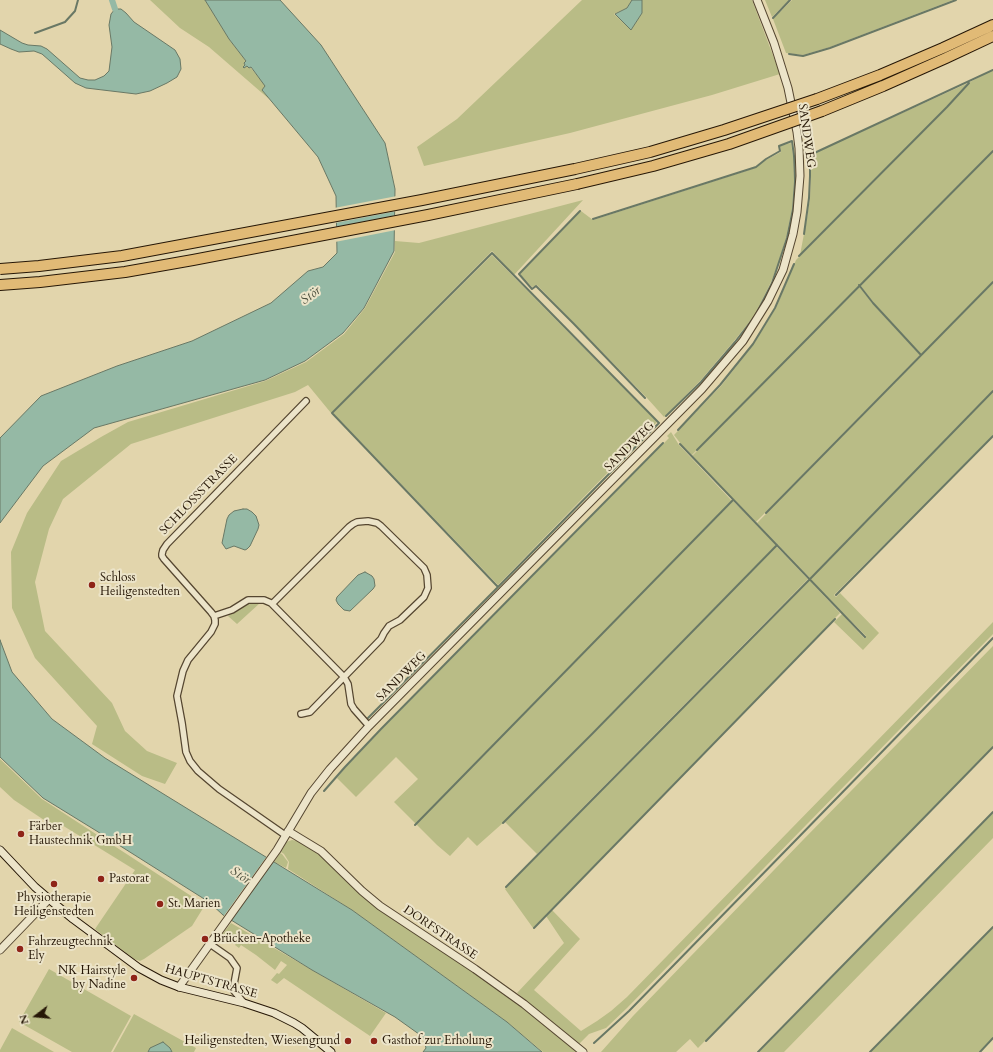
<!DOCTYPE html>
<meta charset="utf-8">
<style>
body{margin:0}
#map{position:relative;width:993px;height:1052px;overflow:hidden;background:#e2d5ac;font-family:Cardo,serif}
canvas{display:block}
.north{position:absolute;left:16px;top:996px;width:40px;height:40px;-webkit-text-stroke:3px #ece4c9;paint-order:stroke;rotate:254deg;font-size:11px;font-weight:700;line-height:16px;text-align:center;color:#261706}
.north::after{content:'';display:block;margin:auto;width:14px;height:18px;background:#261706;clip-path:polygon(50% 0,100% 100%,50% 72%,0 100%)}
</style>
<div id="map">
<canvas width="993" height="1052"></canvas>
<div class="north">N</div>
</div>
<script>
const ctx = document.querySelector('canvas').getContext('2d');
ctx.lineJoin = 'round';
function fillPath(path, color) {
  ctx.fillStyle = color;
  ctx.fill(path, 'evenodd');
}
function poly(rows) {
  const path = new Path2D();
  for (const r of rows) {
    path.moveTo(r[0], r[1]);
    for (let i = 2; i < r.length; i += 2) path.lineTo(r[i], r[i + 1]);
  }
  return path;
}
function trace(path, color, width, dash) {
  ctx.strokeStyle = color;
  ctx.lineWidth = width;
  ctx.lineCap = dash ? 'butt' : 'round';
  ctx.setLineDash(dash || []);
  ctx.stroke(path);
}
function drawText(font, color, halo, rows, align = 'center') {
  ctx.font = font + ' Cardo,serif';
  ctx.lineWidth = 4;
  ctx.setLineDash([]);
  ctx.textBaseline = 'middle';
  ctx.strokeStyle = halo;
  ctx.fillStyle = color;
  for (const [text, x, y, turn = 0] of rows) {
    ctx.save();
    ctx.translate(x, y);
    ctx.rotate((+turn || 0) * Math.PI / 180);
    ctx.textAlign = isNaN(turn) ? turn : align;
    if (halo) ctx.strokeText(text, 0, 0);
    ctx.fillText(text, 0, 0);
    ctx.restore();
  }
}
const green = poly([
 [150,0,205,0,229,39,246,61,247,66,250,67,266,86,262,90,269,99,209,47,180,28],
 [582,0,632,0,627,8,614,14,631,30,642,13,642,0,752,0,780,74,712,95,570,133,424,166,417,147,457,119],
 [765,0,789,0,772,17],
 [792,0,953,0,830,47,803,55,786,53,773,19],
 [993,70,993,150,692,455,681,444,674,435,721,386,753,345,776,308,796,260,947,108,970,82],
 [968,83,947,107,800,255,807,218,810,198,811,176,810,155],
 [791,143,793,156,794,181,792,209,786,238,778,264,771,282,754,316,734,341,700,381,664,417,647,398,537,285,532,287,520,274,581,211,593,220,755,168,766,160,781,152,780,146],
 [993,152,993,281,921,355,874,303,860,285],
 [583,200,514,275,492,251,331,413,308,385,295,392,131,444,63,499,49,529,35,582,45,631,112,703,125,731,147,751,177,763,165,784,142,776,92,744,97,726,35,658,12,608,11,552,27,513,61,461,101,437,128,422,265,381,306,362,344,334,365,308,395,252,395,241,419,243],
 [492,255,657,422,498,585,333,413],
 [993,283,993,390,810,578,757,523],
 [859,286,873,304,920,355,756,522,692,456],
 [993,391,993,435,834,595,836,597,840,593,879,633,863,650,834,622,842,614,864,638,866,636,810,579],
 [671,432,679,445,732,501,416,824,394,802,418,779,396,757,356,797,337,778,346,767,382,729,669,438,667,436],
 [733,501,776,545,593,732,504,822,477,846,468,837,450,856,437,845,416,824],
 [776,546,808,579,537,854,505,822,594,733],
 [809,580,840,613,533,928,505,889],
 [247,602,260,603,237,624,228,616],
 [993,622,993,634,627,1008,606,1028,589,1034,579,1044,517,993,564,943,546,916,552,910,580,939,534,990,581,1031,597,1021,611,1011,627,997],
 [993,646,993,746,698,1048,690,1039,676,1052,601,1052,633,1016,803,840],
 [0,759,42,799,205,905,192,926,144,959,140,961,134,959,95,929,135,870,57,822,52,824,47,822,14,800,0,787],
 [993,813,993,838,784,1052,759,1052],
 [292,840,302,842,316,851,367,900,381,911,455,959,521,1005,564,1040,577,1052,543,1052,507,1022,352,910,288,869,289,862,284,854,281,852,286,842],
 [280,853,282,854,288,862,286,868,274,862],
 [231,923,386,1013,370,1036,284,978,277,984,271,980,277,973,279,974,287,965,281,961,275,970,256,955,241,945,239,948,235,945,237,942,235,940,233,942,231,940,227,941,221,936],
 [993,928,993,1037,979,1052,871,1052],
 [49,969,131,1016,111,1052,72,1052,19,1022],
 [134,1014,196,1048,194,1052,113,1052],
 [12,1028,54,1052,0,1052,0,1050]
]);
const water = poly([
 [205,0,280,0,321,45,385,143,395,189,394,251,364,308,343,333,305,361,265,380,94,428,43,466,0,523,0,438,41,396,117,366,192,341,271,303,308,271,323,267,337,253,336,196,318,157,262,90,265,86,251,67,249,68,247,66,244,68,243,67,245,65,244,63,246,61,229,39,205,0],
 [632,0,642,0,642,13,631,30,615,14,627,8,632,0],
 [115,9,121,9,126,13,134,22,175,50,180,59,181,69,177,77,167,83,150,91,136,94,86,88,75,83,42,54,34,51,19,52,11,49,0,44,0,30,22,43,28,45,41,46,47,49,80,78,88,80,95,80,104,76,109,71,112,47,109,25,111,14,115,9],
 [243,509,247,509,252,512,256,516,259,525,258,529,250,546,247,549,245,550,234,546,226,549,222,543,227,519,229,515,234,511,243,509],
 [365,572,372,576,374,579,375,586,373,589,350,611,344,610,338,604,336,600,337,597,358,575,365,572],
 [0,640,12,672,52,719,105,758,352,910,507,1022,542,1052,423,1052,426,1048,423,1037,395,1017,312,970,223,915,209,902,95,830,43,798,0,757,0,640],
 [163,1042,170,1048,172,1052,148,1052,150,1048,163,1042]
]);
const pier = poly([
 [397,196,397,211,335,223,334,208],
 [397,215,396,230,335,242,335,227],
 [267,856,274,860,230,922,223,917]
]);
const stream = poly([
 [773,18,790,0],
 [35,33,65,22,75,11,78,0],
 [789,54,803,56,830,48,956,0],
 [580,211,519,274,532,289,536,286,574,324,645,398],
 [593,219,756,167,766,159,780,151,779,146,792,141,794,156,795,181,793,209,787,238,772,283,755,316,735,342,701,382,666,416],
 [804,234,809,198,810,176,810,155,993,70],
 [492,253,659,423,498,587,332,413,492,253],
 [799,256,947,107,969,83],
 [859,285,873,303,921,355],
 [678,430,720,385,753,344,775,308,794,264],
 [680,444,865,637],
 [697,450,993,151],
 [766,513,993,282],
 [836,595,993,436],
 [368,718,498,587],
 [324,791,345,767,381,729,663,443],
 [503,823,593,733,777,545],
 [415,825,733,500],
 [506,887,810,579,993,391],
 [534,928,835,619],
 [706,1041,993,747],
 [594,1043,629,1011,993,638],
 [758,1052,993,812],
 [870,1052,993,927],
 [980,1052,993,1038]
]);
const canal = poly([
 [112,0,115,9]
]);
const minor = poly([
 [272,604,349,527,353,524,357,522,368,521,377,523,381,526,424,568,427,575,428,588,424,597,400,620,389,626,384,633,381,639,310,712,301,714],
 [214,616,232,610,248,600,264,600,271,603,344,677,348,684,351,704,354,709,369,726],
 [285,835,219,789,198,771,190,761,186,752,182,723,177,696,183,671,188,660,211,632,215,624,215,620,214,616,211,612,164,559,162,556,162,554,163,550,167,544,306,401],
 [210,944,230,958,237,968,234,984,234,991,244,1003]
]);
const tertiary = poly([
 [288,831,321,851,362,891,380,906,475,969,524,1004,583,1052],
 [0,950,49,899],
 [179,987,277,850,311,793,330,769,369,726,702,389,743,341,768,301,783,270,793,234,797,212,800,176,799,148,797,132,788,88,774,43,757,0]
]);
const secondary = poly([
 [0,850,35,887,49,899,73,919,139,968,161,980,179,987,244,1003,274,1013,294,1023,302,1028,331,1052]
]);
const motorway = poly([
 [817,99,880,75,943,48,993,25],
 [822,111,883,86,946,58,993,36],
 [0,285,40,282,125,272,193,260,428,215,577,184]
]);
const motorwayBridge = poly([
 [577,184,653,166,729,144,822,111],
 [0,269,39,266,122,256,422,200,575,169,650,152,724,130,817,99]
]);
const markers = [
 [92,585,4,"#8f2418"],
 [21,834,4,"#8f2418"],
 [101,879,4,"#8f2418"],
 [54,884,4,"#8f2418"],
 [160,904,4,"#8f2418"],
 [205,939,4,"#8f2418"],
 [20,949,4,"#8f2418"],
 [134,978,4,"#8f2418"],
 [348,1041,4,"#8f2418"],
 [374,1041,4,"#8f2418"]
];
const streetNames = [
 ["SANDWEG",806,136,82],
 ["SANDWEG",630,447,-45],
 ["SCHLOSSSTRASSE",199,495,-46],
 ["SANDWEG",402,677,-45],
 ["DORFSTRASSE",440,933,34],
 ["HAUPTSTRASSE",211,982,16]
];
const poiNames = [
 ["Schloss",100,578],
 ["Heiligenstedten",100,592],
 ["Färber",29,827],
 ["Haustechnik GmbH",29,841],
 ["Pastorat",109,879],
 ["Physiotherapie",54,898,"center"],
 ["Heiligenstedten",54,912,"center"],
 ["St. Marien",168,904],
 ["Brücken-Apotheke",213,939],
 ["Fahrzeugtechnik",28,942],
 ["Ely",28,956],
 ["NK Hairstyle",126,971,"right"],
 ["by Nadine",126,985,"right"],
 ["Heiligenstedten, Wiesengrund",340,1041,"right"],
 ["Gasthof zur Erholung",382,1041]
];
const waterNames = [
 ["Stör",311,296,-37],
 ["Stör",240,876,33]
];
fillPath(green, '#b9bc86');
fillPath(water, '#95b9a5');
trace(water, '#697865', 1);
fillPath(pier, '#e2d5ac');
trace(stream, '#697865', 2);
trace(canal, '#95b9a5', 6);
trace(minor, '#554630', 8);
trace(tertiary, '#554630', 9);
trace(secondary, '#261706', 9);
trace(motorway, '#261706', 12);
trace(minor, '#ece4c9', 5.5);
trace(tertiary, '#ece4c9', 7);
trace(secondary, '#ece4c9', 7);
trace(motorway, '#e1ba76', 10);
trace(motorwayBridge, '#261706', 12, []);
trace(motorwayBridge, '#e1ba76', 10);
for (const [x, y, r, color] of markers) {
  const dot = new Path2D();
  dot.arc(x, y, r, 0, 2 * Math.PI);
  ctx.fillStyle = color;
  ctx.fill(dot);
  trace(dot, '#ece4c9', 1.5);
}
drawText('12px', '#261706', '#ece4c9', streetNames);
drawText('12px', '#261706', '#ece4c9', poiNames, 'left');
drawText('italic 13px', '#4d503e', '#ece4c9', waterNames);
</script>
